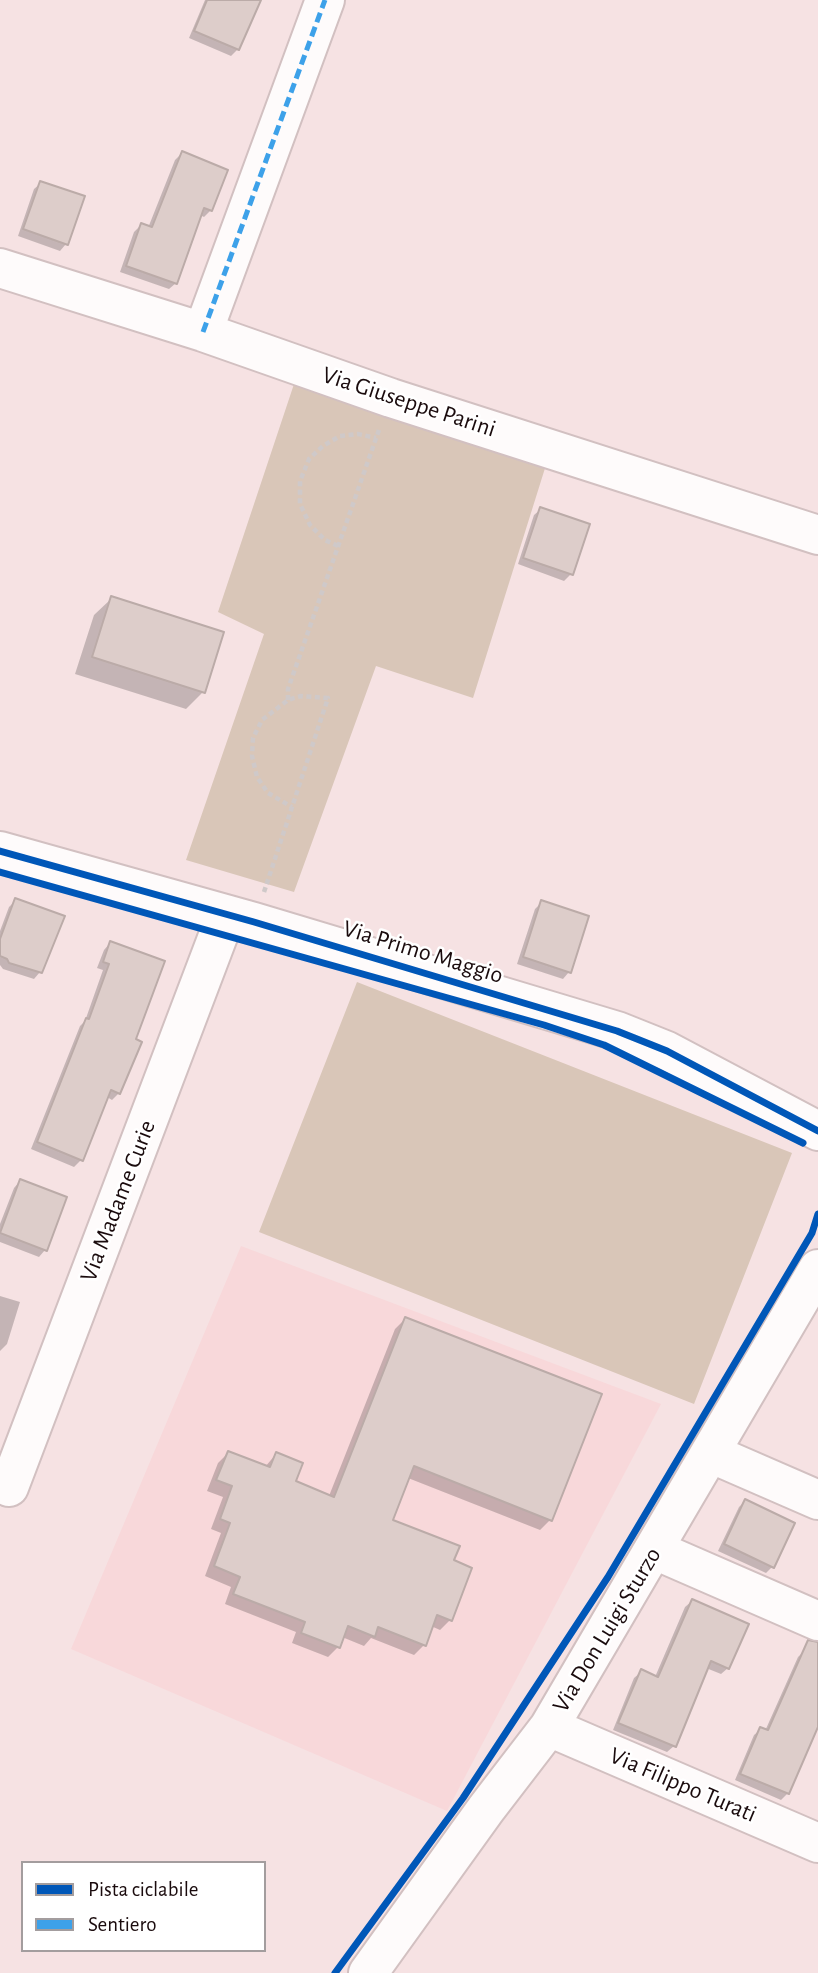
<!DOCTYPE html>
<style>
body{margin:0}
#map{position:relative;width:818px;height:1973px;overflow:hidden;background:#f6e2e3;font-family:"Alegreya Sans",sans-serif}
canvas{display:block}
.legend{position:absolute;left:21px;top:1861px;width:245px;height:91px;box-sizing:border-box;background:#fff;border:2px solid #a39d9e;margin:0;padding:9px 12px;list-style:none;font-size:21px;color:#1a0b0d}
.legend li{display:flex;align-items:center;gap:14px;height:35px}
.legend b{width:35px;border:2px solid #a39d9e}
</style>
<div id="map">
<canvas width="818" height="1973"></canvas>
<ul class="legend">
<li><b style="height:9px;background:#0057b8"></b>Pista ciclabile</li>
<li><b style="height:9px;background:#3da1e9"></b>Sentiero</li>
</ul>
</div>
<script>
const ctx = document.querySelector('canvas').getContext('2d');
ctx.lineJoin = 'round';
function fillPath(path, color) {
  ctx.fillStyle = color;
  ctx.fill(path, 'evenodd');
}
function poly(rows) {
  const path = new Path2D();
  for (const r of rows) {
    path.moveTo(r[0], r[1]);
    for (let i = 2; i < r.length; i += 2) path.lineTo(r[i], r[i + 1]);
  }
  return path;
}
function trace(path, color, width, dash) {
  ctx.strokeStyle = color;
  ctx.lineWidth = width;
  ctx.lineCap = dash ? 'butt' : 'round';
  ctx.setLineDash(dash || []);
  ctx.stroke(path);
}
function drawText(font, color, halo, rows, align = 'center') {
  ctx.font = font + ' "Alegreya Sans",sans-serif';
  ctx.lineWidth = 5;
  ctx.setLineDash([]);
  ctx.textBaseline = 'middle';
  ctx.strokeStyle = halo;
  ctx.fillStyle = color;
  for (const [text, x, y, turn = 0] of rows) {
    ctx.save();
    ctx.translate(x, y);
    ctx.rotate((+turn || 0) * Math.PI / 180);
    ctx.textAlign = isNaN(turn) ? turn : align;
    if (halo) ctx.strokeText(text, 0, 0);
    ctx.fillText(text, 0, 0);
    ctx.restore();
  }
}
const built = poly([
 [241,1246,661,1404,447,1811,71,1649]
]);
const green = poly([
 [295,381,546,465,473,698,376,666,294,892,186,860,264,634,218,612],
 [357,982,792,1153,694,1404,259,1232]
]);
const shadow = poly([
 [205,0,252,0,238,49,231,56,189,38],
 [182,153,211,210,204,217,200,215,176,283,169,289,120,272,134,232,141,225,148,228,175,160],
 [41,183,66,244,60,251,18,236,34,189],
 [541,509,571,574,564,581,518,564,534,515],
 [112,598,203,692,186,709,75,674,94,615],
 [16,900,40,972,34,979,3,969,0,965,0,931,9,907],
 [542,902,569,972,563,979,517,964,535,909],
 [110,943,134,1040,119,1093,112,1100,107,1097,81,1160,74,1167,31,1149,80,1026,85,1021,103,970,97,968,104,950],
 [20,1181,45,1250,39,1257,0,1242,0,1224,14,1188],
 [0,1296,20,1302,7,1344,0,1351],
 [405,1319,550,1520,540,1530,408,1478,391,1521,452,1561,450,1620,440,1630,431,1626,424,1645,414,1655,371,1638,364,1646,342,1637,338,1647,328,1657,292,1643,296,1632,225,1604,231,1587,205,1576,221,1533,211,1529,223,1497,207,1491,218,1463,228,1453,265,1467,276,1454,294,1482,329,1496,395,1329],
 [745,1501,772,1567,766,1573,718,1551,739,1507],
 [692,1601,728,1668,721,1674,706,1668,674,1746,667,1752,613,1730,634,1678,641,1672,655,1677,685,1607],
 [804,1651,818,1657,818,1723,788,1793,781,1800,735,1780,754,1735,761,1729,765,1731,798,1657]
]);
const building = poly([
 [207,0,261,0,239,50,194,31,207,0],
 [182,151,228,170,212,211,204,208,177,284,126,266,141,223,152,227,182,151],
 [40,181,85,196,68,245,23,229,40,181],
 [540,507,590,524,573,575,523,558,540,507],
 [111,596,224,632,205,693,92,657,111,596],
 [15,898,65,916,42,973,9,963,7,959,0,956,0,939,15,898],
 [541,900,589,916,571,973,523,957,541,900],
 [110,941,165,961,136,1039,142,1042,120,1094,111,1090,83,1161,37,1142,86,1018,89,1019,109,964,103,962,110,941],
 [20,1179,67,1197,47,1251,0,1233,20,1179],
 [405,1317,602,1394,552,1521,414,1466,393,1520,460,1546,454,1560,472,1568,452,1621,437,1615,426,1646,378,1627,375,1637,348,1626,340,1648,301,1633,305,1622,233,1594,240,1577,214,1566,230,1523,220,1519,232,1486,216,1480,228,1451,270,1467,276,1452,303,1463,296,1481,334,1497,405,1317],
 [745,1499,795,1523,774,1568,724,1544,745,1499],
 [692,1599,749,1624,729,1669,711,1661,676,1747,618,1723,641,1669,658,1677,692,1599],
 [808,1640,818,1642,818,1727,789,1794,740,1774,760,1727,768,1730,808,1640]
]);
const path = poly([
 [338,546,325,540,310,525,300,504,300,481,309,459,323,446,340,436,358,434,376,438],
 [288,700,288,689,380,427],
 [264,892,328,698,301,696,288,700,262,720,253,738,252,756,257,777,268,793,292,807]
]);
const minor = poly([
 [0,268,203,332,391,398,818,535],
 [203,332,325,0],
 [0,851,254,922,617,1031,667,1051,818,1131],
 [710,1453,818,1500],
 [9,1487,226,915],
 [655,1550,818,1621],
 [549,1727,818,1843],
 [368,1973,486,1809,549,1727,818,1269]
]);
const quiet = poly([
 [203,332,325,0]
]);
const cycleway = poly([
 [0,851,254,922,617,1031,667,1051,818,1131],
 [0,872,544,1025,604,1045,803,1143],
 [335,1973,463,1798,608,1577,812,1233,818,1214]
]);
const streetNames = [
 ["Via Giuseppe Parini",409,402,18],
 ["Via Primo Maggio",423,952,17],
 ["Via Madame Curie",118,1201,-69],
 ["Via Don Luigi Sturzo",607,1630,-59],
 ["Via Filippo Turati",683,1785,23]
];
fillPath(built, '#f8d8da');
fillPath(green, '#d9c6b8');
fillPath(shadow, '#0003');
fillPath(building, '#ddcdca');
trace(building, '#bbaba8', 2);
trace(minor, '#d2c0c1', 42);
trace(path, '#cfc9c9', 4.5, [5, 3.5]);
trace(minor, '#fefbfb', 38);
trace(quiet, '#3da1e9', 5, [10, 5]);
trace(cycleway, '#0057b8', 7);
drawText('24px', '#1a0b0d', '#fff', streetNames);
</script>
